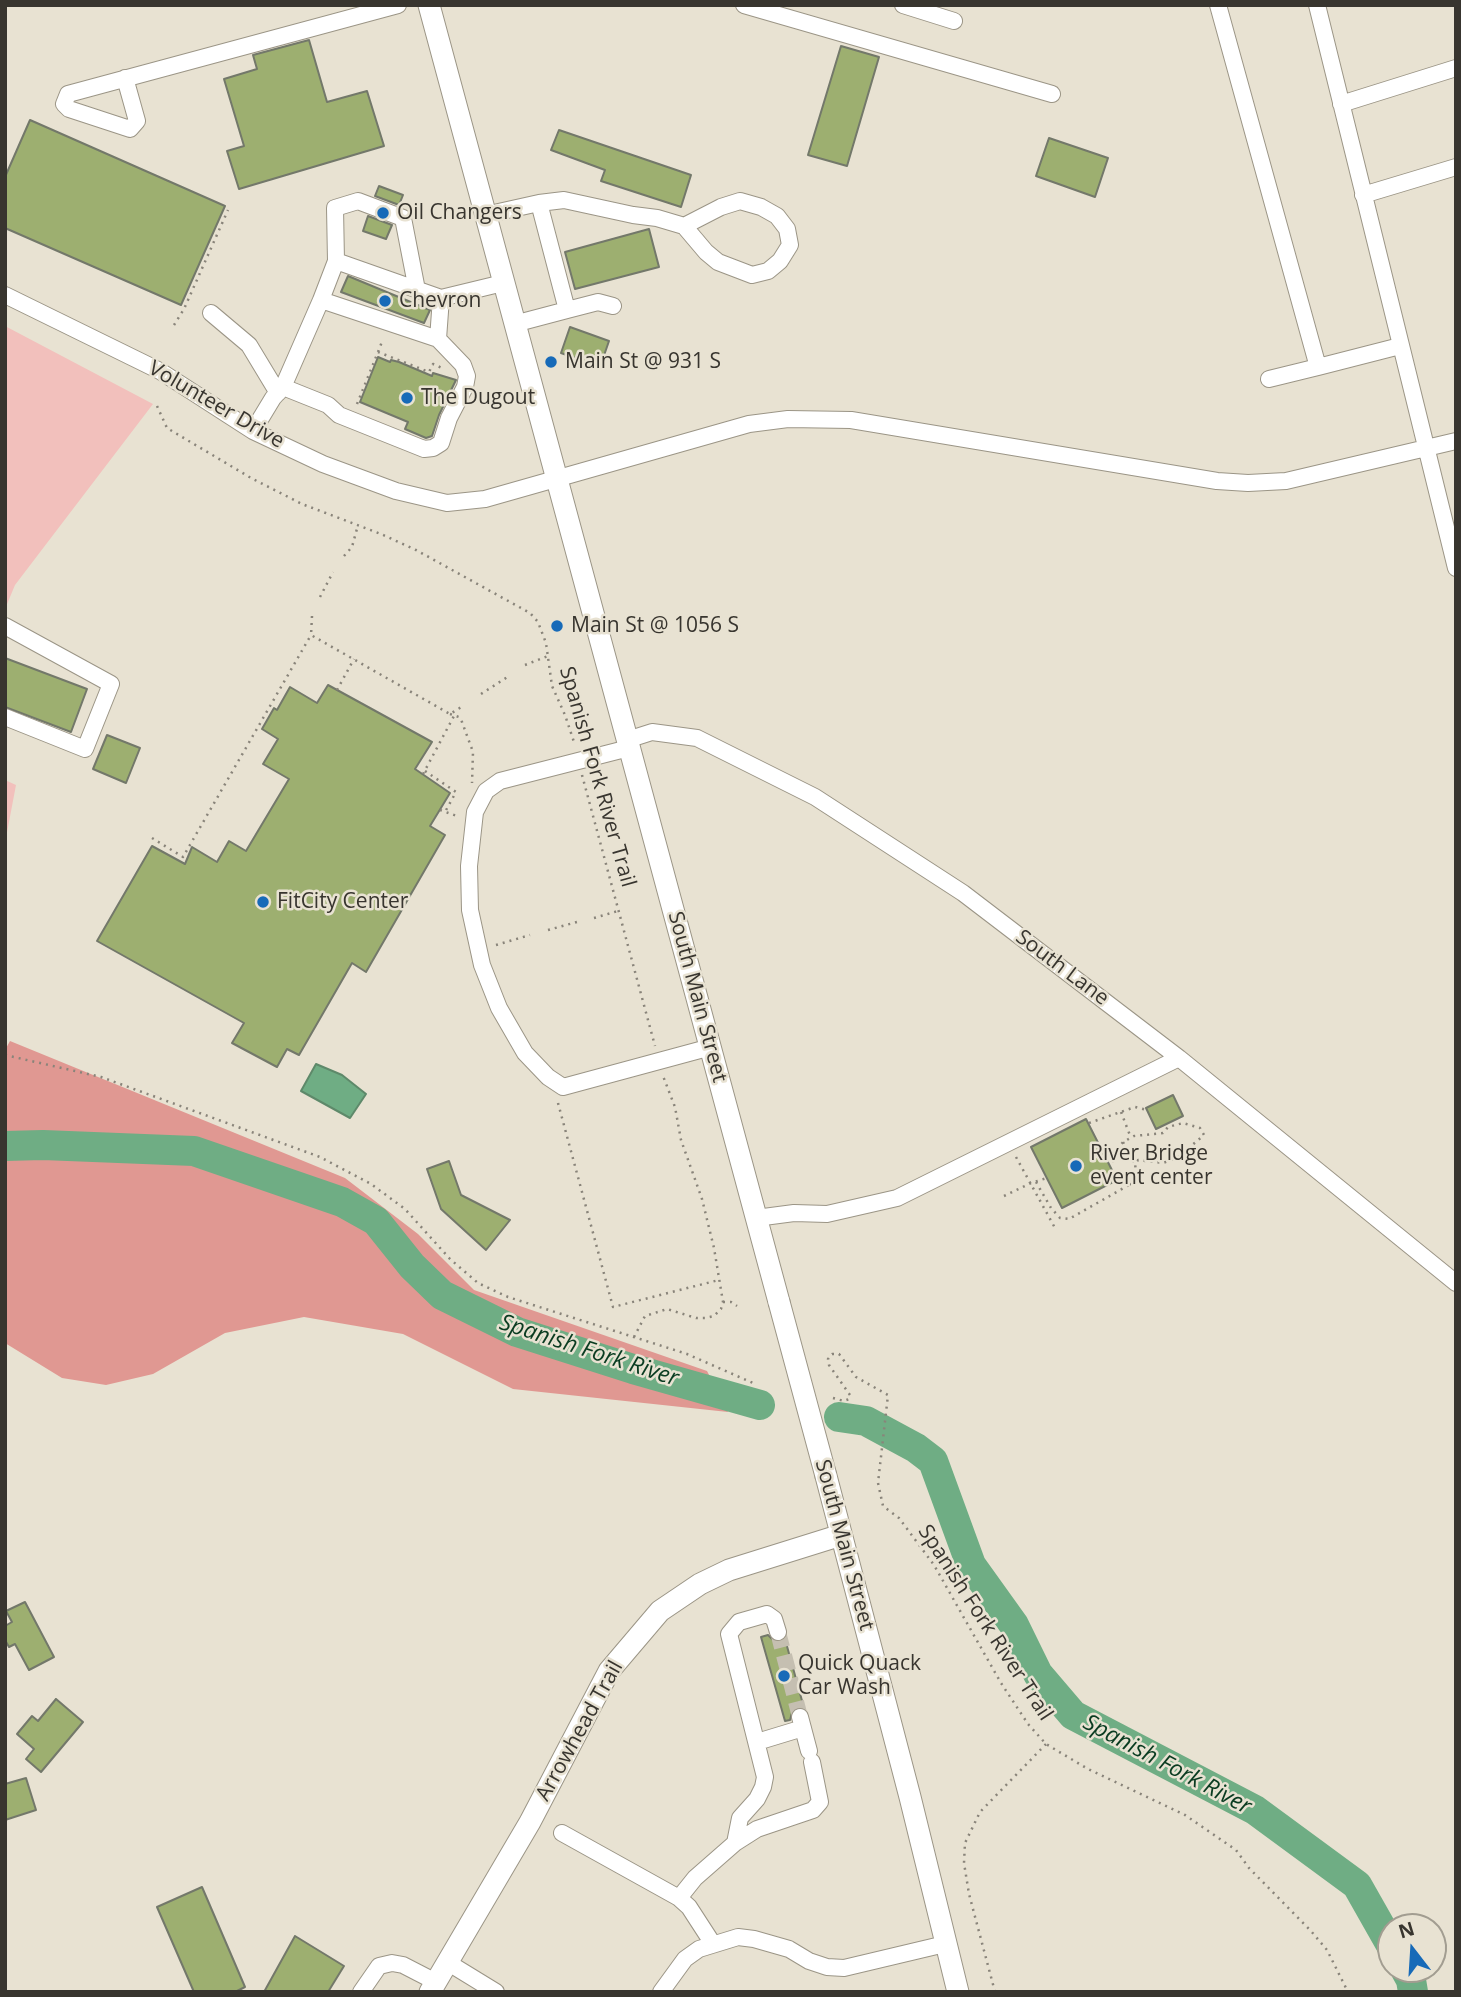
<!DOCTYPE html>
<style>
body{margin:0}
#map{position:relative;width:1461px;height:1997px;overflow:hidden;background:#e8e2d2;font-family:"Open Sans",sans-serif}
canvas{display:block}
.frame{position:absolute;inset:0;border:7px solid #38352f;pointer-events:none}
.north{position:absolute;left:1377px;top:1913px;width:70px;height:70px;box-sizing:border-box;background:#e8e2d2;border:2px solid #a29d91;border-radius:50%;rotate:343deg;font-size:19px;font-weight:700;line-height:28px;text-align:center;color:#38352f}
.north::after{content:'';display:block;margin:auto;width:24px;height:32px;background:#176ab8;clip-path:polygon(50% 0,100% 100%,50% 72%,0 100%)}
</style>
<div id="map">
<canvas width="1461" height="1997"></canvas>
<div class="frame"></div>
<div class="north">N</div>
</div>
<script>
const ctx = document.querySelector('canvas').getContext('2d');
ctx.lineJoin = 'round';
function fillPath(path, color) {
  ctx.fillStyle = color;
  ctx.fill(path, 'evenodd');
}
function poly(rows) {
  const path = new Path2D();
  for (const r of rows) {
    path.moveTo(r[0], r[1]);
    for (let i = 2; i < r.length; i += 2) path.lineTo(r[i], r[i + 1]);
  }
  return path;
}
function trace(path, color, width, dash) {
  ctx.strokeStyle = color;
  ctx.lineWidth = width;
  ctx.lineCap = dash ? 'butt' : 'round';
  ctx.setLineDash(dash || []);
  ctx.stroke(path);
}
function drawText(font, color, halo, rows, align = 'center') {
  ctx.font = font + ' "Open Sans",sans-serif';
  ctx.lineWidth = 5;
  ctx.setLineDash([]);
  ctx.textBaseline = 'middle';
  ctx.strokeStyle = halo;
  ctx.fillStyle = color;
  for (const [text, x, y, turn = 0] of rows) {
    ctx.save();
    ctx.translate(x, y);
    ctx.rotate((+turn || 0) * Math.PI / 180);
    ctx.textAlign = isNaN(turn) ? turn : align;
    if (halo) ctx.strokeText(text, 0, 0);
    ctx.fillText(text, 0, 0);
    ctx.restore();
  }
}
const green = poly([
 [5,326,153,404,15,585,5,609],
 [5,780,16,785,5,843]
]);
const forest = poly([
 [10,1041,345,1178,418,1234,474,1290,707,1371,728,1412,513,1389,403,1334,304,1317,225,1333,153,1374,106,1385,62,1378,5,1343,5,1050]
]);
const water = poly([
 [316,1064,342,1075,366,1094,350,1118,301,1091,316,1064]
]);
const river = poly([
 [5,1146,43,1145,194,1151,342,1202,376,1221,412,1266,442,1295,517,1332,633,1369,760,1405],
 [839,1417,866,1421,916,1448,933,1461,971,1565,1014,1625,1038,1674,1073,1715,1255,1810,1357,1885,1391,1945],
 [1405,1969,1411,1980,1413,1992]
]);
const building = poly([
 [309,40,327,102,367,91,384,146,239,189,227,151,244,146,224,79,257,69,253,55,309,40],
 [841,46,879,57,847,166,808,155,841,46],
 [30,120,225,206,181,305,5,228,5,177,30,120],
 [559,130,691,175,681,207,601,181,605,170,551,150,559,130],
 [1049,138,1108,158,1095,197,1036,176,1049,138],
 [379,186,403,195,399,205,375,196,379,186],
 [368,216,392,225,386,239,363,231,368,216],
 [649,229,659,267,575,289,565,252,649,229],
 [348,276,430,310,424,323,341,292,348,276],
 [570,327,609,341,600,367,561,353,570,327],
 [378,357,390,362,391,360,399,362,432,376,433,373,456,380,439,415,432,436,426,438,405,429,408,422,360,402,378,357],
 [5,658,87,689,71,732,5,707,5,658],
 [328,685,432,742,415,769,450,793,430,826,445,835,366,972,352,963,299,1055,287,1049,277,1067,232,1043,244,1023,97,941,152,846,185,864,192,847,217,862,229,841,246,851,289,779,263,764,278,739,262,729,274,708,277,710,290,687,317,703,328,685],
 [107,735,140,748,126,783,93,769,107,735],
 [1173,1095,1183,1116,1156,1129,1146,1108,1173,1095],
 [1086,1119,1117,1180,1062,1208,1031,1147,1086,1119],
 [449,1161,461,1195,510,1220,486,1250,441,1209,427,1169,449,1161],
 [25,1602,54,1657,29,1670,15,1644,9,1647,5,1640,5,1626,12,1622,6,1611,25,1602],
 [768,1635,775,1642,785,1639,804,1708,793,1709,790,1720,785,1721,761,1637,768,1635],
 [56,1699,83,1722,41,1772,26,1759,34,1749,17,1734,32,1716,38,1721,56,1699],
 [26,1778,36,1810,5,1820,5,1784,26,1778],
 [202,1887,245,1987,235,1992,194,1992,157,1907,202,1887],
 [295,1936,344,1966,328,1992,264,1992,295,1936]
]);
const minorTunnel = poly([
 [778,1632,800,1717]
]);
const path = poly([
 [174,325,184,309,228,210],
 [378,352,383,339],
 [357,404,378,352,429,372,433,364,442,368],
 [157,406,167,428,251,478,302,504,381,534,416,550,530,613,538,622,546,643,552,686,565,715,575,745],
 [344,556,352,547,358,525],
 [320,597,333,572],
 [312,616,311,635,450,714,463,706],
 [525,665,548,656],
 [337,690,354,659],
 [481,694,509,676],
 [450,714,459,717,462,722,473,752,472,783],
 [425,771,456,792,445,812],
 [423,774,454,716],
 [582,775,655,1046],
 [440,810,457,816],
 [152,838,183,857,311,635],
 [594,918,618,911],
 [548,930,577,922],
 [496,945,530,935],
 [5,1055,101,1077,320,1157,371,1184,405,1209,450,1259,478,1283,508,1297,687,1354,753,1383],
 [558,1103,613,1307,719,1280],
 [1121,1112,1131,1138],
 [1089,1123,1135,1107,1147,1110],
 [1123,1142,1135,1164],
 [1016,1157,1055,1228],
 [1106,1158,1113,1161,1117,1157,1117,1150,1123,1142,1134,1136,1163,1133,1168,1127,1183,1123,1200,1128,1204,1135,1177,1158,1163,1163,1138,1160,1135,1164,1137,1178,1129,1185],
 [1036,1182,1051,1208,1060,1218,1069,1219,1129,1185,1126,1178,1121,1174,1114,1174],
 [1004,1196,1031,1183,1047,1178],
 [723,1302,731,1302,737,1306],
 [634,1337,645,1316,667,1309,696,1318,705,1318,714,1316,721,1309,723,1302,714,1248,702,1199,681,1140,675,1107,663,1076],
 [833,1398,844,1401,849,1399,850,1395,829,1365,828,1359,832,1354,839,1354,856,1377,888,1395,878,1483,883,1506,899,1518,934,1565,1001,1683,1028,1724,1046,1744,1088,1769,1185,1815,1236,1850,1249,1868,1311,1931,1327,1950,1348,1992],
 [995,1992,969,1894,964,1863,965,1843,980,1812,1046,1744]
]);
const minor = poly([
 [744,5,1052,94],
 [903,5,954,21],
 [1218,5,1318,367,1400,346],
 [1317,5,1456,568],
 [125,78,137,121,130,129,69,109,64,104,68,94,398,5],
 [1341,104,1456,68],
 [1363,195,1456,167],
 [539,203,564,200,633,215,657,218,684,226,706,252,718,262,752,275,768,271,780,261,790,245,787,229,777,216,761,207,740,201,721,207,684,226],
 [485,215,539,203,567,310,514,324],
 [336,261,335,208,358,201,403,218,417,290],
 [5,295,160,371,253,431,323,464,396,491,447,503,485,499,749,424,788,419,851,420,1217,481,1248,483,1286,481,1456,441],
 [321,300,336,261,441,298],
 [567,310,598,302,613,306],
 [211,313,249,345,278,393],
 [438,339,441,298,503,283],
 [1269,379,1318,367],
 [253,431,273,398,283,387,321,300,438,339,463,365,467,376,465,387,449,418,441,443,433,448,424,449,339,415,328,405,283,387],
 [5,626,111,684,85,749,5,717],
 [627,740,652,732,697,738,815,797,963,893,1179,1058,1456,1283],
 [629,748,500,781,486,791,475,812,469,866,470,910,482,965,499,1008,525,1053,548,1077,563,1087,711,1047],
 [756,1218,794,1213,827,1214,897,1198,1179,1058],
 [800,1717,809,1751],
 [757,1742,803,1728],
 [562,1833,679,1898,689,1907,713,1944],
 [735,1843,740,1818,757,1799,763,1787,765,1777,729,1634,739,1622,767,1614,774,1619,778,1632],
 [679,1898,695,1878,735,1843,757,1829,813,1810,820,1802,812,1762],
 [447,1962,496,1992],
 [361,1992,379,1966,392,1963,403,1965,436,1982],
 [661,1992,685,1959,699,1949,738,1937,754,1939,789,1949,809,1961,827,1967,844,1968,945,1944]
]);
const major = poly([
 [429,5,779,1302],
 [826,1476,910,1797,958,1992],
 [430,1992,530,1822,609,1671,660,1611,700,1584,729,1570,841,1535]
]);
const majorBridge = poly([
 [779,1302,826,1476]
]);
const markers = [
 [383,213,7,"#176ab8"],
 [385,301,7,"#176ab8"],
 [551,362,7,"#176ab8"],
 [407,398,7,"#176ab8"],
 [557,626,7,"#176ab8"],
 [263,902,7,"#176ab8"],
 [1076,1166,7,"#176ab8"],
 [784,1676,7,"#176ab8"]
];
const poiNames = [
 ["Oil Changers",397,213],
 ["Chevron",399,301],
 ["Main St @ 931 S",565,362],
 ["The Dugout",421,398],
 ["Main St @ 1056 S",571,626],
 ["FitCity Center",277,902],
 ["River Bridge",1090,1154],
 ["event center",1090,1178],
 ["Quick Quack",798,1664],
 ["Car Wash",798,1688]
];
const streetNames = [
 ["Volunteer Drive",216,405,30],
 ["Spanish Fork River Trail",597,777,74],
 ["South Lane",1062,968,37],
 ["South Main Street",697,997,75],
 ["South Main Street",844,1545,75],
 ["Spanish Fork River Trail",985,1623,57],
 ["Arrowhead Trail",580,1731,-61]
];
const waterNames = [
 ["Spanish Fork River",589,1351,18],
 ["Spanish Fork River",1167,1765,28]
];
fillPath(green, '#f2c0bc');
fillPath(forest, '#e09892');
fillPath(water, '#6fad84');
trace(water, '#5e896a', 2);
trace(river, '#6fad84', 30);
fillPath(building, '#9daf70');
trace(building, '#73786a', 2);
trace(minorTunnel, '#c5bfb1', 16, [16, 8]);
trace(minor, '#9b9586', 18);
trace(major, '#9b9586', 23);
trace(path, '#89847a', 2.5, [2, 5]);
trace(minor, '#fff', 16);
trace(major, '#fff', 21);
trace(majorBridge, '#9b9586', 23, []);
trace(majorBridge, '#fff', 21);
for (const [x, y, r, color] of markers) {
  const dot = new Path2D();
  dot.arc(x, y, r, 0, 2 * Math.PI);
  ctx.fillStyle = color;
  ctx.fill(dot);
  trace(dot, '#e8e2d2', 2.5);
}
drawText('21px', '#38352f', '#e8e2d2', poiNames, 'left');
drawText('21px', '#38352f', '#e8e2d2', streetNames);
drawText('italic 23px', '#0a3c21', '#e8e2d2', waterNames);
</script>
